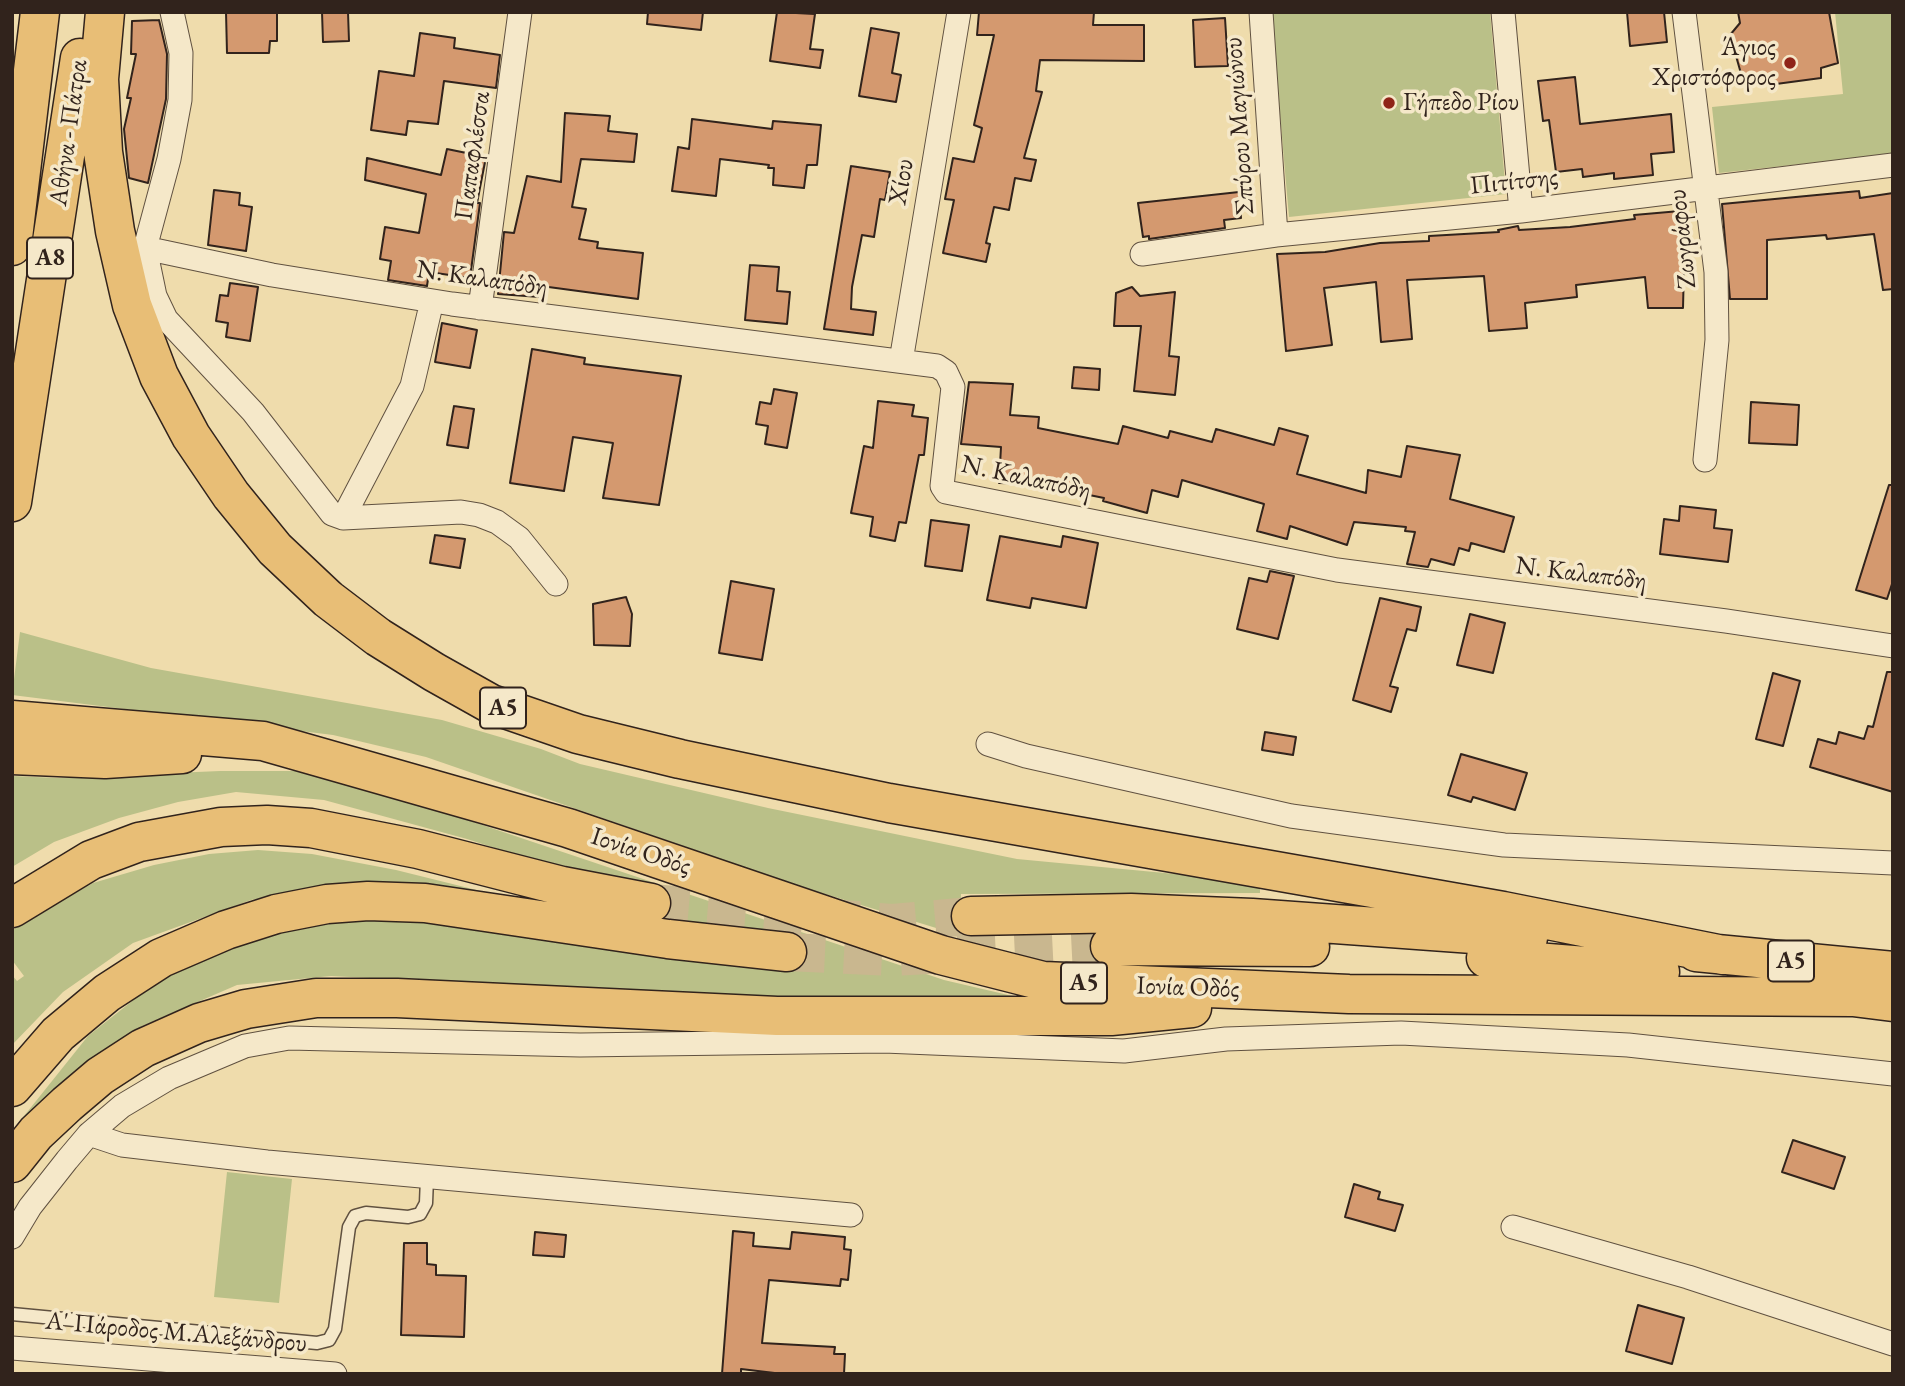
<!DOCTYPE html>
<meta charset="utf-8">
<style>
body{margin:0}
#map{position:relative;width:1905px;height:1386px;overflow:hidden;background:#efdcac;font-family:"EB Garamond",serif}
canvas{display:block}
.frame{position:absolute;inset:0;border:14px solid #31231c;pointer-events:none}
</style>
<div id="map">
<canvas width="1905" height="1386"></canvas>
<div class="frame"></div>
</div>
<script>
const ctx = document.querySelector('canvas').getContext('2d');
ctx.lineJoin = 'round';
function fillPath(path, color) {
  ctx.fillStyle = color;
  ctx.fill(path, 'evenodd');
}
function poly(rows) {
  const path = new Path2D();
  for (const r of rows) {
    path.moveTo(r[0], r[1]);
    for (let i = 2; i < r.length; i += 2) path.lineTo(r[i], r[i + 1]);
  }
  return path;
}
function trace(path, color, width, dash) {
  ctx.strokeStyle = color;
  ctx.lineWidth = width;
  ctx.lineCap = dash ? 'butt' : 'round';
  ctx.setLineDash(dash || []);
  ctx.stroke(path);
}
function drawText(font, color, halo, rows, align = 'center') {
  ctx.font = font + ' "EB Garamond",serif';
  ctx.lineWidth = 7;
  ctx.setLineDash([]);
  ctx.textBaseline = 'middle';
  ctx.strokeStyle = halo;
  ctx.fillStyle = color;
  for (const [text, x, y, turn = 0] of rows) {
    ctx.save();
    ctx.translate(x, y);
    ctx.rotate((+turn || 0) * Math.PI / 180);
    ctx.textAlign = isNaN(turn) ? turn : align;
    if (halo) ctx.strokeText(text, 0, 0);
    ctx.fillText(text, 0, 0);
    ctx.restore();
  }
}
const green = poly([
 [1271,12,1490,12,1506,194,1289,217],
 [1835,12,1893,12,1893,154,1719,173,1712,107,1843,94],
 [20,632,151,668,442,720,541,749,580,764,768,808,1017,859,1207,877,1260,886,1260,893,961,894,959,935,799,886,426,757,333,735,12,695],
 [220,771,298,771,390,794,944,980,1068,1009,757,998,331,976,237,985,142,1026,77,1074,12,1137,12,1131,88,1036,160,979,236,939,338,915,655,926,541,863,467,839,324,800,236,792,178,802,119,818,54,842,12,867,12,776,57,778],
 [258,850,312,854,396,870,541,906,327,886,251,900,133,943,63,992,12,1045,12,975,17,981,24,976,12,960,12,931,20,924,93,883,154,865,209,854],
 [227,1172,292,1179,279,1303,214,1297]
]);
const building = poly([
 [226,12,277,12,277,41,270,41,269,53,227,53,226,12],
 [322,12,348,12,349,41,323,42,322,12],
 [648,12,703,12,701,30,647,24,648,12],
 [777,12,815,14,810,49,823,50,820,68,770,61,777,12],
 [979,12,1094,12,1093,25,1144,25,1144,61,1040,60,1036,91,1042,92,1024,158,1036,160,1031,181,1015,178,1009,210,994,207,986,243,990,244,986,262,943,253,954,200,945,199,953,158,974,162,982,128,974,125,994,35,977,35,979,12],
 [1627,12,1664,12,1667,42,1630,46,1627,12],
 [1738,12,1829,12,1838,63,1821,68,1821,78,1761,86,1759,77,1742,77,1730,35,1740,23,1738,12],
 [1225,18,1228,66,1195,67,1193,20,1225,18],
 [159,20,167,54,166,99,148,183,129,178,124,129,131,98,127,98,136,54,131,54,132,21,159,20],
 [871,28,899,33,892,73,901,75,896,102,859,96,871,28],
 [420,33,455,38,454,48,500,55,496,88,444,81,438,124,408,121,406,135,371,130,379,71,414,76,420,33],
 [1575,77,1580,124,1671,114,1674,152,1651,154,1653,175,1614,179,1614,173,1583,177,1582,169,1556,172,1549,120,1543,121,1538,81,1575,77],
 [565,113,610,116,608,131,637,134,634,162,581,159,572,207,586,209,579,239,598,242,597,248,643,253,638,299,541,286,540,297,498,294,504,232,514,233,527,176,561,182,565,113],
 [692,119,772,129,773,121,821,125,817,165,807,165,804,188,773,185,774,168,768,168,769,165,720,159,716,196,672,191,678,147,689,149,692,119],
 [447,149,486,157,477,203,480,203,470,278,429,272,427,286,388,280,391,261,380,259,385,227,419,233,426,194,365,180,367,158,441,175,447,149],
 [851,166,890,172,885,200,880,199,874,237,862,235,852,287,851,309,876,312,873,335,824,329,851,166],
 [214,190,240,193,239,205,252,207,246,251,208,245,214,190],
 [1859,191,1860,198,1893,193,1893,289,1883,290,1874,234,1827,239,1826,235,1767,240,1767,299,1730,299,1722,204,1859,191],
 [1239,192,1241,218,1224,220,1225,228,1149,239,1149,236,1143,237,1138,203,1239,192],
 [1680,211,1684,267,1683,308,1648,308,1645,277,1576,285,1577,297,1525,303,1527,328,1489,331,1484,276,1407,280,1412,339,1381,342,1376,282,1324,288,1332,345,1286,351,1277,254,1325,252,1380,243,1429,241,1429,236,1499,232,1498,230,1518,226,1519,230,1570,227,1635,219,1634,215,1680,211],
 [750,265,779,267,777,291,790,292,787,324,745,320,750,265],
 [230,283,258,287,250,341,226,337,228,323,216,321,220,295,228,296,230,283],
 [1132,287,1140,296,1175,292,1169,356,1179,357,1175,395,1134,391,1141,326,1114,326,1116,293,1132,287],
 [442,323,477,330,470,368,435,362,442,323],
 [532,349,585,358,584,364,681,376,659,505,603,498,613,443,573,437,564,491,510,483,532,349],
 [1074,367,1100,369,1099,390,1072,388,1074,367],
 [969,382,1013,384,1010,415,1039,417,1038,428,1118,444,1123,426,1168,438,1170,431,1212,442,1216,429,1274,445,1279,428,1308,436,1297,474,1366,493,1368,470,1401,477,1407,446,1460,455,1450,499,1514,517,1504,552,1471,543,1469,551,1459,548,1454,565,1431,559,1428,567,1407,564,1415,532,1405,531,1406,527,1354,522,1347,545,1290,526,1287,539,1257,531,1264,504,1182,480,1178,497,1152,490,1147,513,1103,501,1104,498,1035,484,999,483,1001,447,961,444,969,382],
 [774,389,797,393,787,448,765,444,768,426,756,424,760,402,771,404,774,389],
 [878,401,914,405,912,416,928,418,924,455,919,455,906,523,899,522,895,541,870,536,873,517,851,513,864,446,873,448,878,401],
 [1751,402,1799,405,1797,445,1749,443,1751,402],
 [454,406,474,409,468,448,447,445,454,406],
 [1889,485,1893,485,1893,581,1887,599,1856,590,1889,485],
 [1680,506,1716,510,1714,528,1732,530,1728,562,1660,554,1664,519,1679,521,1680,506],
 [931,520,969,525,962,571,925,566,931,520],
 [435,535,465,539,460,568,430,563,435,535],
 [1000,536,1061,547,1063,536,1098,543,1086,608,1032,598,1030,608,987,600,1000,536],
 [1270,571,1294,576,1278,639,1237,629,1249,578,1267,582,1270,571],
 [731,581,774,589,762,660,719,653,731,581],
 [626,597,632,614,630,646,594,645,593,604,626,597],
 [1380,598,1421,607,1416,631,1407,629,1390,686,1398,688,1391,712,1353,700,1380,598],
 [1470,614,1505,623,1493,673,1457,665,1470,614],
 [1887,672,1893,672,1893,792,1810,767,1818,739,1836,744,1839,732,1864,739,1868,726,1873,727,1887,672],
 [1773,673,1800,681,1783,746,1756,739,1773,673],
 [1265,732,1296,737,1293,755,1262,750,1265,732],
 [1461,754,1527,773,1515,810,1473,797,1471,802,1448,795,1461,754],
 [1793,1140,1845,1157,1834,1189,1782,1172,1793,1140],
 [1354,1184,1380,1192,1378,1199,1403,1205,1395,1231,1345,1217,1354,1184],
 [733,1231,754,1233,753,1246,790,1249,792,1232,845,1237,844,1249,851,1250,848,1280,841,1279,840,1286,769,1280,762,1343,835,1347,834,1354,845,1354,844,1374,783,1374,741,1369,741,1374,722,1374,733,1231],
 [535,1232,566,1235,564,1257,533,1255,535,1232],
 [404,1243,427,1243,427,1264,436,1265,436,1275,466,1276,464,1337,401,1335,404,1243],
 [1638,1305,1684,1318,1672,1364,1626,1351,1638,1305]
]);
const highwayTunnel = poly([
 [651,903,892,923,971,916],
 [787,952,890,957,1110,946]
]);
const lane = poly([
 [12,1314,317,1343,329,1340,335,1329,349,1227,355,1216,366,1213,408,1217,420,1214,426,1203,427,1178]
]);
const street = poly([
 [172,12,181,53,180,100,169,159,145,248,155,296,166,319,253,412,332,514,343,518,461,512,479,515,497,522,519,538,556,584],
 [1261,12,1276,235],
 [1503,12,1521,211],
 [1684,12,1716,272,1717,340,1705,460],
 [145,248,272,275,452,304,937,366,946,372,953,387,942,486,946,492,1337,570,1726,621,1893,646],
 [1142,254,1276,235,1521,211,1893,165],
 [480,308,520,12],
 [901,361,959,12],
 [343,518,412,386,432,301],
 [988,744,1026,756,1291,816,1504,845,1893,863],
 [89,1134,122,1145,267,1162,851,1215],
 [1513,1227,1688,1277,1893,1344],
 [12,1237,30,1207,67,1160,89,1134,122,1106,169,1078,245,1046,289,1038,580,1045,884,1041,1124,1051,1226,1039,1401,1033,1628,1045,1893,1074],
 [12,1348,335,1374]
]);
const highway = poly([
 [105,12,99,79,103,152,115,231,132,305,159,376,191,436,231,495,275,549,328,599,378,637,434,672,491,704,578,734,680,759,889,803,1503,911,1723,955],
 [12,246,40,12],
 [12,502,80,58],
 [12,720,263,741,568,828,941,955,1043,981,1349,994,1853,997,1893,1002],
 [12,755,105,759,182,754],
 [12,908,91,860,139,842,221,827,267,825,311,828,418,849,562,886,651,903],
 [971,916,1131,913,1252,918,1528,938],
 [1110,946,1310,947],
 [1696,952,1893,971],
 [1486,958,1660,972],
 [12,1087,58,1034,107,993,161,958,226,930,276,914,327,904,368,901,425,903,668,939,787,952],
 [12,1163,36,1133,67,1104,100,1076,143,1048,199,1023,246,1009,316,998,397,998,777,1016,1111,1016,1192,1008]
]);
const markers = [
 [1790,63,7,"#8f2418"],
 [1389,103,7,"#8f2418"]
];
const shields = [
 [50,258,46],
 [503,708,46],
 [1791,961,46],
 [1084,983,46]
];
const shieldNames = [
 ["Α8",50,258],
 ["Α5",503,708],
 ["Α5",1791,961],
 ["Α5",1084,983]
];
const poiNames = [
 ["Άγιος",1776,48],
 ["Χριστόφορος",1776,78],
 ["Γήπεδο Ρίου",1403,103,"left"]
];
const streetNames = [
 ["Σπύρου Μαγιώνου",1240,126,-94],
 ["Αθήνα - Πάτρα",69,133,-82],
 ["Παπαφλέσσα",473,156,-82],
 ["Χίου",902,182,-80],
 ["Πιτίτσης",1514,182,-6],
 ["Ζωγράφου",1683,239,-96],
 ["Ν. Καλαπόδη",482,279,8],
 ["Ν. Καλαπόδη",1026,478,12],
 ["Ν. Καλαπόδη",1581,574,7],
 ["Ιονία Οδός",641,852,18],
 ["Ιονία Οδός",1188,988,2],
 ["Α' Πάροδος Μ.Αλεξάνδρου",176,1333,5]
];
fillPath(green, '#bac088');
fillPath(building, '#d4996f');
trace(building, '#31231c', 2);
trace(highwayTunnel, '#c9b78f', 38, [38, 19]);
trace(lane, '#605140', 15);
trace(street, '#605140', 25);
trace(highway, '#31231c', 41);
trace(lane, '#f5e8c9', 12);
trace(street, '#f5e8c9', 23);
trace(highway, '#e8be76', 38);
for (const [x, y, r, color] of markers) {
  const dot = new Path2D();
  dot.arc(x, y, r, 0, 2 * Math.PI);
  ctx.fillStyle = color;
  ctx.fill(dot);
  trace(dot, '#f5e8c9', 2.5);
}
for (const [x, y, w] of shields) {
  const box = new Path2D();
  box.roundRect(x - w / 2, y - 20.5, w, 41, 5);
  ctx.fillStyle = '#f5e8c9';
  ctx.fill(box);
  trace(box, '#31231c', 2);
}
drawText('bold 24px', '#31231c', null, shieldNames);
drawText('26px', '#31231c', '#f5e8c9', poiNames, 'right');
drawText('26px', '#31231c', '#f5e8c9', streetNames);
</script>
